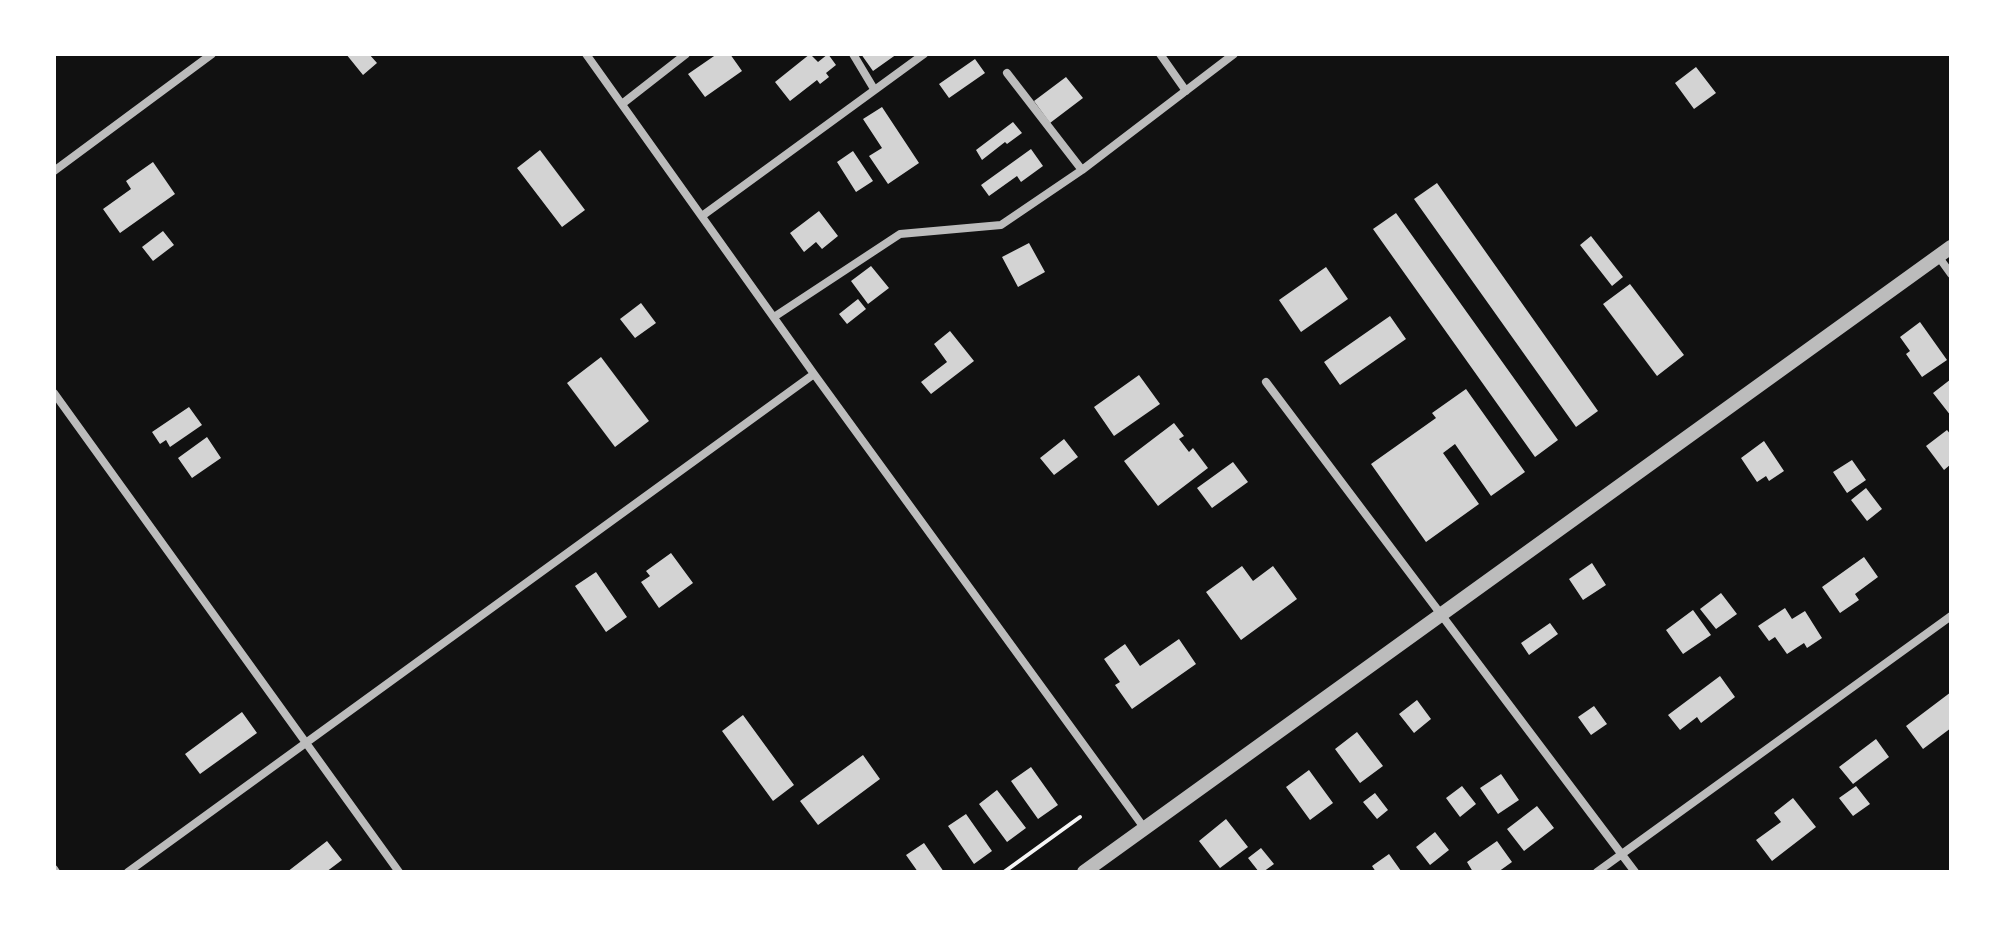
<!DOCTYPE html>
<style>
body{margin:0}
#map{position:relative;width:2005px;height:926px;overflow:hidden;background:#111;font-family:Jost,sans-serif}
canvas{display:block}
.frame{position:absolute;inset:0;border:56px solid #fff;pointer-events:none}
</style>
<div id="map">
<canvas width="2005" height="926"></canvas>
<div class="frame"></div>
</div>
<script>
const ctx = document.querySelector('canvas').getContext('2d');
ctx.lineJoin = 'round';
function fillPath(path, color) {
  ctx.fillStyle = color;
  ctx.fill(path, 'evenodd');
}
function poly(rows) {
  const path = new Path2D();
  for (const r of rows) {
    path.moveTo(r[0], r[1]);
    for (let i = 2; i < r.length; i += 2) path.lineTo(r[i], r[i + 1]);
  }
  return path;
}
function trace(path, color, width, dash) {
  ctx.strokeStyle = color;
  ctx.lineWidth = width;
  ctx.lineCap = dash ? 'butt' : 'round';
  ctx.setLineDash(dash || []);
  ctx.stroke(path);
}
const building = poly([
 [346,54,369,54,377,63,363,75],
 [717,54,730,54,742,71,705,97,688,74],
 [810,54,818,62,828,54,836,65,826,73,829,77,820,84,817,80,790,101,775,82],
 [861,54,897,54,873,71],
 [975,59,985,73,949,98,939,84],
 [1696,67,1716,93,1694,109,1675,83],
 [1066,77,1083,98,1050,123,1034,101],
 [882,107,919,163,888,184,869,156,882,148,863,119],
 [1013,122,1022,133,1007,144,1005,142,982,160,976,150],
 [1031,149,1043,166,1021,182,1017,176,989,196,981,185],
 [540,150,585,210,562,227,517,168],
 [853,151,873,181,856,192,837,162],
 [153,162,175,194,120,233,103,209,131,189,126,181],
 [1437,183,1598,411,1576,427,1414,199],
 [819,211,838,236,822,249,816,242,804,252,790,233],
 [1396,213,1558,440,1535,457,1373,229],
 [163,231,174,245,153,261,142,247],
 [1591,236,1623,277,1612,286,1580,245],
 [1029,243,1045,272,1018,287,1002,257],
 [871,266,889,288,868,304,851,281],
 [1326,267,1348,299,1301,332,1279,300],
 [1630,284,1684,355,1657,376,1603,304],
 [858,299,866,309,847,324,839,314],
 [641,303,656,323,635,338,620,319],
 [1390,316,1406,339,1340,385,1324,362],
 [1920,322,1947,360,1922,377,1906,354,1910,351,1900,337],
 [950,331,974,361,931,394,921,382,947,362,934,344],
 [601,357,649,421,615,447,567,383],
 [1139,375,1160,404,1114,436,1094,407],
 [1951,379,1951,416,1933,393],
 [1466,389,1525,472,1491,496,1455,444,1443,453,1479,504,1426,542,1371,464,1436,418,1432,413],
 [189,407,202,425,170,447,166,440,160,444,152,432],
 [1174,423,1184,436,1179,439,1189,452,1193,448,1208,468,1158,506,1124,461],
 [1947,430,1951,435,1951,464,1944,470,1926,446],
 [207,437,221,458,192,478,178,458],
 [1064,439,1078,457,1054,475,1040,458],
 [1764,441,1784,471,1769,481,1766,476,1757,482,1741,458],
 [1852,460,1866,480,1847,493,1833,472],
 [1233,462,1248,482,1212,508,1197,488],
 [1866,488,1882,509,1867,521,1851,500],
 [671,553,693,583,659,608,641,582,650,576,646,571],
 [1864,557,1878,577,1855,594,1859,600,1840,613,1822,587],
 [1592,563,1606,585,1583,600,1569,579],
 [1242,566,1253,581,1273,566,1297,599,1241,640,1206,592],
 [596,572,627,617,606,632,575,586],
 [1721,593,1737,614,1716,629,1700,609],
 [1785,608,1792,619,1805,611,1822,638,1807,648,1804,643,1787,654,1775,637,1769,641,1758,626],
 [1693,610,1711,635,1683,654,1666,630],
 [1550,623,1558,634,1529,655,1521,643],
 [1179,639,1196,664,1132,709,1115,685,1120,682,1104,659,1125,644,1140,666],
 [1720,676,1735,697,1701,723,1697,717,1680,730,1668,715],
 [1951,692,1951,728,1923,749,1906,726],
 [1417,700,1431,719,1414,733,1399,714],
 [1594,706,1607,724,1591,735,1578,717],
 [242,712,257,733,200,774,185,754],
 [743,715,794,785,773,801,722,731],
 [1357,732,1383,766,1360,783,1335,749],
 [1876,739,1889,757,1853,784,1839,767],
 [863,755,880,779,818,825,800,801],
 [1031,767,1058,805,1038,819,1011,781],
 [1309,770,1333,803,1310,820,1286,787],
 [1501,774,1519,800,1498,814,1480,788],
 [1462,786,1476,804,1460,817,1446,798],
 [1856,786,1870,804,1853,816,1839,798],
 [997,790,1026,828,1007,842,979,804],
 [1375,793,1388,810,1377,819,1363,802],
 [1793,798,1816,827,1772,861,1756,840,1781,822,1774,813],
 [1537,806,1554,828,1524,851,1507,829],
 [966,814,992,851,974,864,948,826],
 [1226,819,1248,847,1220,868,1199,841],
 [1435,832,1449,850,1430,865,1416,847],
 [327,841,342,860,326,872,287,872],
 [1497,841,1512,862,1498,872,1473,872,1467,862],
 [924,843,944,872,918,872,906,855],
 [1261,848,1274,864,1263,872,1259,872,1248,858],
 [1389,854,1401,871,1376,872,1372,866]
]);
const path = poly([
 [1004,872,1080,817]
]);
const minor = poly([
 [586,54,814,374,1145,829],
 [853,54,874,89],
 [1160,54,1186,91],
 [1007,73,1082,170],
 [622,104,686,54],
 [54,171,212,54],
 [702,216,924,54],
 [1938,256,1951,274],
 [774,317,900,234,1001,225,1082,170,1234,54],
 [1266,382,1635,872],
 [54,393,399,872],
 [54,869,56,872],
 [128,872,814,374],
 [1597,872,1951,616]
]);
const tertiary = poly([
 [1084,872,1951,247]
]);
fillPath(building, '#d3d3d3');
trace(path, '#f5f5f5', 4);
trace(minor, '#bcbcbc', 8);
trace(tertiary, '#bcbcbc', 14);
</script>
